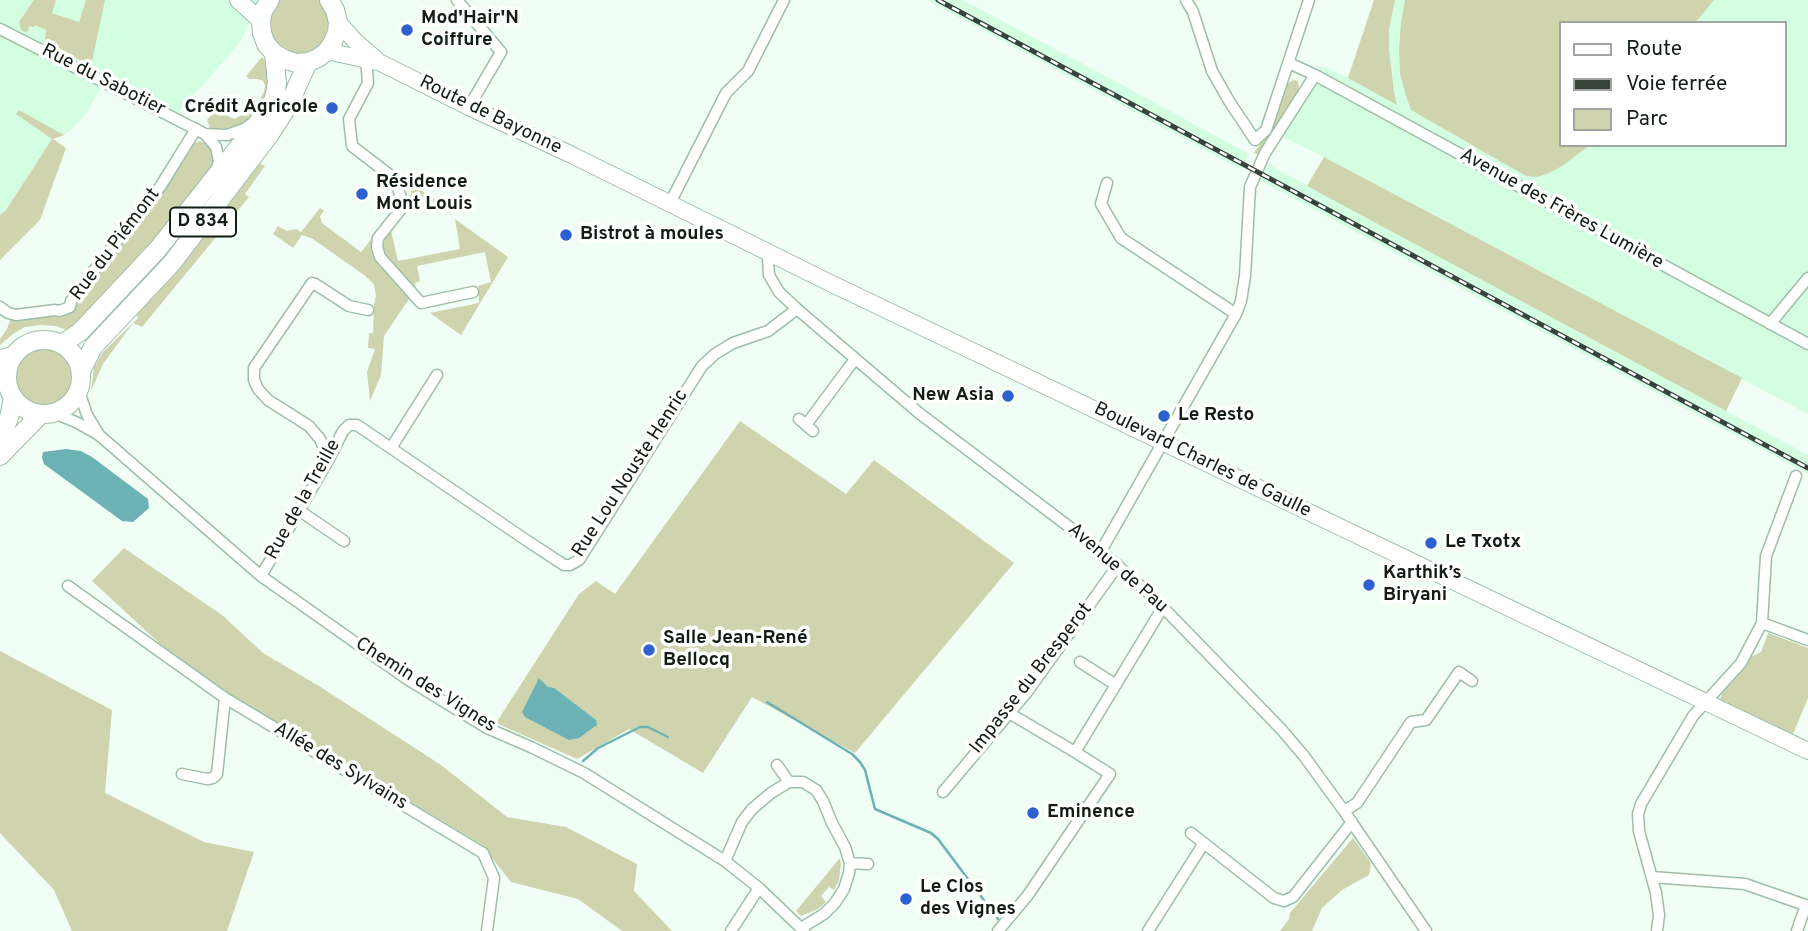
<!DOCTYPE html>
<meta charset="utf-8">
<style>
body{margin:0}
#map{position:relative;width:1808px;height:931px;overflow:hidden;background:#f0fef5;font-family:Overpass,sans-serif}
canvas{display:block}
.legend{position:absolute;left:1559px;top:21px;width:228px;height:126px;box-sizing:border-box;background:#fff;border:2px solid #a0a5a1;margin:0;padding:9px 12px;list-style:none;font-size:21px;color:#111d15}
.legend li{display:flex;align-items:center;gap:14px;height:35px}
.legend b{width:35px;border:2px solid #a0a5a1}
</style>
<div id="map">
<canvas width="1808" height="931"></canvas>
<ul class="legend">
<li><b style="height:9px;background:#fff"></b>Route</li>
<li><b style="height:9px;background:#37433b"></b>Voie ferrée</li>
<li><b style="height:19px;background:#cfd4ae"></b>Parc</li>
</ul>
</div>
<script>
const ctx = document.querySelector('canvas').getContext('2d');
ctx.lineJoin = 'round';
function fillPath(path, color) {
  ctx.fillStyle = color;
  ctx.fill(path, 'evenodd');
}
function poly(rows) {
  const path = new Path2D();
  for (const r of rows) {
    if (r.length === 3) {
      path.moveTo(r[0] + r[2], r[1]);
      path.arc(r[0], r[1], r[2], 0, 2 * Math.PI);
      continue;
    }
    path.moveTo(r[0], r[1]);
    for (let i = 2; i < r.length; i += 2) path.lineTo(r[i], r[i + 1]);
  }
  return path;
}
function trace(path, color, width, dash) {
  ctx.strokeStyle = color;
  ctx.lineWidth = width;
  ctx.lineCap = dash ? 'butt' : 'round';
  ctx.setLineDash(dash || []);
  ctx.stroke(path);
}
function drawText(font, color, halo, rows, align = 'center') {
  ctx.font = font + ' Overpass,sans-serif';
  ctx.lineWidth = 7;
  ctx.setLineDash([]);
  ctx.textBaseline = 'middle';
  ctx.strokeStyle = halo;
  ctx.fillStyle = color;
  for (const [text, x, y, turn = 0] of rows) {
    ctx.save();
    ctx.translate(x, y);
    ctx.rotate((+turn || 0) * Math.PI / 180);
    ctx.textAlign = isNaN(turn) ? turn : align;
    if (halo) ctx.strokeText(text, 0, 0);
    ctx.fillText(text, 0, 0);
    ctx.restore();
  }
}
const built = poly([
 [0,0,260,0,240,42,174,118,104,82,85,115,70,131,64,135,52,139,6,210,0,215],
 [927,0,963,0,1089,67,1249,154,1242,170],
 [1374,0,1808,0,1808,414,1324,157,1283,137,1321,65,1348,78],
 [1561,23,1785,23,1785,145,1561,145],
 [1268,164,1808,455,1808,474,1259,180]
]);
const green = poly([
 [34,0,56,0,52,13,79,22,86,0,105,0,91,66,45,41,46,30,35,25,34,27,29,26,28,31,25,32,21,30,19,22],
 [278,0,321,0,331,19,328,38,313,52,294,55,277,46,268,29,270,10],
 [1374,0,1395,0,1389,30,1389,50,1394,92,1397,105,1348,78],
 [1405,0,1714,0,1695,23,1561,23,1561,145,1590,145,1562,166,1547,174,1537,177,1526,176,1411,110,1406,96,1400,74,1399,49,1401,23],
 [262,57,267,63,270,89,258,110,241,124,231,127,218,130,210,128,207,120,215,111,221,112,225,108,226,115,234,119,250,111,255,106,264,92,265,85,263,81,258,79,249,79,246,76],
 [1294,80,1298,81,1299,89,1259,155,1254,153,1272,127,1288,83],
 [19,110,64,135,53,139,66,148,40,220,0,260,0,215,6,210,52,139,16,114],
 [199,141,209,144,214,151,214,168,157,241,72,328,67,330,56,326,40,325,25,327,13,334,0,345,0,339,7,329,11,318,23,320,69,311,75,306,160,196,193,144],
 [1324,157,1742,378,1726,411,1307,186],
 [259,163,265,166,245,194,249,197,142,327,133,323,103,364,91,391,94,367,103,352,138,318,136,314,197,245],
 [400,175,441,204,404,212,408,201,407,196,412,194,409,185,403,186],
 [320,208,324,211,320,216,322,223,361,252,374,236,372,249,374,257,411,296,384,336,381,375,370,401,367,372,375,349,368,348,369,333,373,333,374,305,376,296,374,284,364,275,313,239,302,235,293,248,273,234,278,226,287,231,296,229,301,232],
 [455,219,508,257,461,335,430,313,479,303,478,286,491,282,485,252,417,266,420,281,415,283,416,290,382,254,381,241,387,232,391,231,398,261,460,249],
 [43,377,31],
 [740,421,846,494,874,460,1014,563,855,753,752,697,703,773,629,729,577,759,496,723,579,594,596,581,615,594],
 [124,548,222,615,263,653,319,686,441,765,507,817,566,827,637,864,634,891,672,931,622,931,578,899,511,882,481,844,230,695,159,643,92,581],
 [1768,633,1808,648,1808,698,1793,734,1720,699,1724,688,1747,659,1761,652],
 [0,651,112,710,105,793,204,842,254,852,227,931,72,931,54,890,0,833],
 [1353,838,1371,863,1369,875,1342,890,1322,908,1312,931,1280,931,1289,919,1290,913],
 [840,858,841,864,839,880,834,890,829,887,821,896,826,902,818,909,801,916,796,911]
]);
const water = poly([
 [66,449,81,451,92,457,148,499,149,508,133,522,122,521,44,464,42,458,43,452],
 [539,678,548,687,554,688,596,720,597,725,579,738,569,740,525,717,522,712]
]);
const stream = poly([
 [767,702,852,754,860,762,865,770,875,809,931,833,938,839,998,919],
 [583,761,598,748,640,727,648,727,668,737]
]);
const street = poly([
 [457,0,501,52,469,107],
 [1186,0,1193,12,1212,71,1229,101,1255,140,1266,130,1309,0],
 [0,29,205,134,216,147,219,161,217,169],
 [366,59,368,83,349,119,352,146,395,179,403,204,402,208,378,238,377,247,380,257,421,303,473,292],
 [1289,63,1315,75,1808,344],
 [205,134,227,135,244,129,251,124],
 [1107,183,1101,204,1121,238,1236,314],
 [670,203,726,93,748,71,784,0],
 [770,254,768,260,769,275,779,292,797,309,919,413,1101,551,1153,597,1281,729,1304,756,1344,811,1426,931],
 [0,307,8,313,16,315,55,310,59,311,70,307,71,301,105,256,160,187,196,129],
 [1770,324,1808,278],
 [79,391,87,415,98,433],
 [54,413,78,423,99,435,261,576,407,679,487,728,533,748,584,773,725,861,759,888,804,931],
 [799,419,813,431],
 [806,425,855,359],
 [391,448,437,375],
 [329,459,320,439,309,426,268,400,258,389,254,380,254,368,312,283,315,284,349,306,368,310],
 [300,511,344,541],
 [1101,551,1236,314,1241,301,1245,276,1250,187,1265,153,1315,75],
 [261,576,329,459,343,431,349,425,357,425,523,538,564,565,570,565,579,560,702,366,715,354,733,343,768,331,797,309],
 [68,586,225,698],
 [1762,623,1808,640],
 [1080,662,1116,685],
 [1075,752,1163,607],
 [777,765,789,782],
 [182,774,207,779,213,778,217,774,225,698,483,853,494,878,487,931],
 [943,792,1027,692,1118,565],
 [1344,811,1357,803,1411,722,1426,720,1459,672,1472,681],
 [1191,833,1274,898,1284,901,1293,897,1352,822],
 [725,861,742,822,752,809,771,793,789,782,803,782,816,790,823,801,832,823,845,847,850,863,849,873,844,889,835,903,824,914,801,928],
 [850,863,868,864],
 [1652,877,1745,884,1808,906],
 [731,931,759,888],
 [998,931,1028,895,1110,774,1075,752,1009,713],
 [1148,931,1204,843],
 [1657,931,1659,915,1656,893,1639,831,1638,814,1641,804,1693,716,1741,663,1762,623,1766,556,1796,476],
 [1797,931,1806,905]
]);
const secondary = poly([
 [238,0,261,21],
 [338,22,356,42,376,59],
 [327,51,381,63,469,107,574,156,828,282,1808,751],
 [0,358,14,355],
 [0,377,7,380]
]);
const primary = poly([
 [270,0,263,11,261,21,262,33,266,44,274,53,284,59,296,63,308,62,318,58,327,51,333,42,337,32,338,22,335,10,329,0],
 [44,377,37],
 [62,344,80,332,158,249,264,115,273,101,275,94,277,83,274,53],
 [81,371,93,347,172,263,270,134,288,106,308,62],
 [0,438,9,418,13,398],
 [0,456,40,415]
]);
const rail = poly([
 [938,0,1808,468]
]);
const markers = [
 [407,30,7,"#2e61d0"],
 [332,108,7,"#2e61d0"],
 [362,194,7,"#2e61d0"],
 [566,235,7,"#2e61d0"],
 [1008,396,7,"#2e61d0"],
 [1164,416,7,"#2e61d0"],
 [1431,543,7,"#2e61d0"],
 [1369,585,7,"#2e61d0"],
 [649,650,7,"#2e61d0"],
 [1033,813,7,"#2e61d0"],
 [906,899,7,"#2e61d0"]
];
const shields = [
 [203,222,66]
];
const shieldNames = [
 ["D 834",203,222]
];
const poiNames = [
 ["Mod'Hair'N",421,19],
 ["Coiffure",421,41],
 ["Crédit Agricole",318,108,"right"],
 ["Résidence",376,183],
 ["Mont Louis",376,205],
 ["Bistrot à moules",580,235],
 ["New Asia",994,396,"right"],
 ["Le Resto",1178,416],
 ["Le Txotx",1445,543],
 ["Karthik’s",1383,574],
 ["Biryani",1383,596],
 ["Salle Jean-René",663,639],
 ["Bellocq",663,661],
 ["Eminence",1047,813],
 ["Le Clos",920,888],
 ["des Vignes",920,910]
];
const streetNames = [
 ["Rue du Sabotier",103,81,27],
 ["Route de Bayonne",490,116,26],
 ["Avenue des Frères Lumière",1561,210,29],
 ["Rue du Piémont",116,245,-53],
 ["Boulevard Charles de Gaulle",1202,461,26],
 ["Rue Lou Nouste Henric",631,474,-57],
 ["Rue de la Treille",304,500,-61],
 ["Avenue de Pau",1117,569,41],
 ["Impasse du Bresperot",1032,679,-52],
 ["Chemin des Vignes",425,686,32],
 ["Allée des Sylvains",340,767,31]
];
fillPath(built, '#d4fee2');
fillPath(green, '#cfd4ae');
fillPath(water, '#6cb2b4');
trace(stream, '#6cb2b4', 2.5);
trace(street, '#9ebea9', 13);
trace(secondary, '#9ebea9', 18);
trace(primary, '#9ebea9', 20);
trace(street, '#fff', 10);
trace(secondary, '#fff', 16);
trace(primary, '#fff', 18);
trace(rail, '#37433b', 5);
trace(rail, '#fff', 2.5, [8]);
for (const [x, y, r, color] of markers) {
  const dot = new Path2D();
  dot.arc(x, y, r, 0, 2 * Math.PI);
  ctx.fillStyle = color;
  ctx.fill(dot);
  trace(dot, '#fff', 2.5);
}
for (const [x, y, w] of shields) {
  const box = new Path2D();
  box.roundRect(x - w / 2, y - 14.5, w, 29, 5);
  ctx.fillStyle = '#fff';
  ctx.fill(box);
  trace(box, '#111d15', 2);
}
drawText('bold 18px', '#111d15', null, shieldNames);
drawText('bold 19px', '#111d15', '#fff', poiNames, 'left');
drawText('19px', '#111d15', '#fff', streetNames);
</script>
